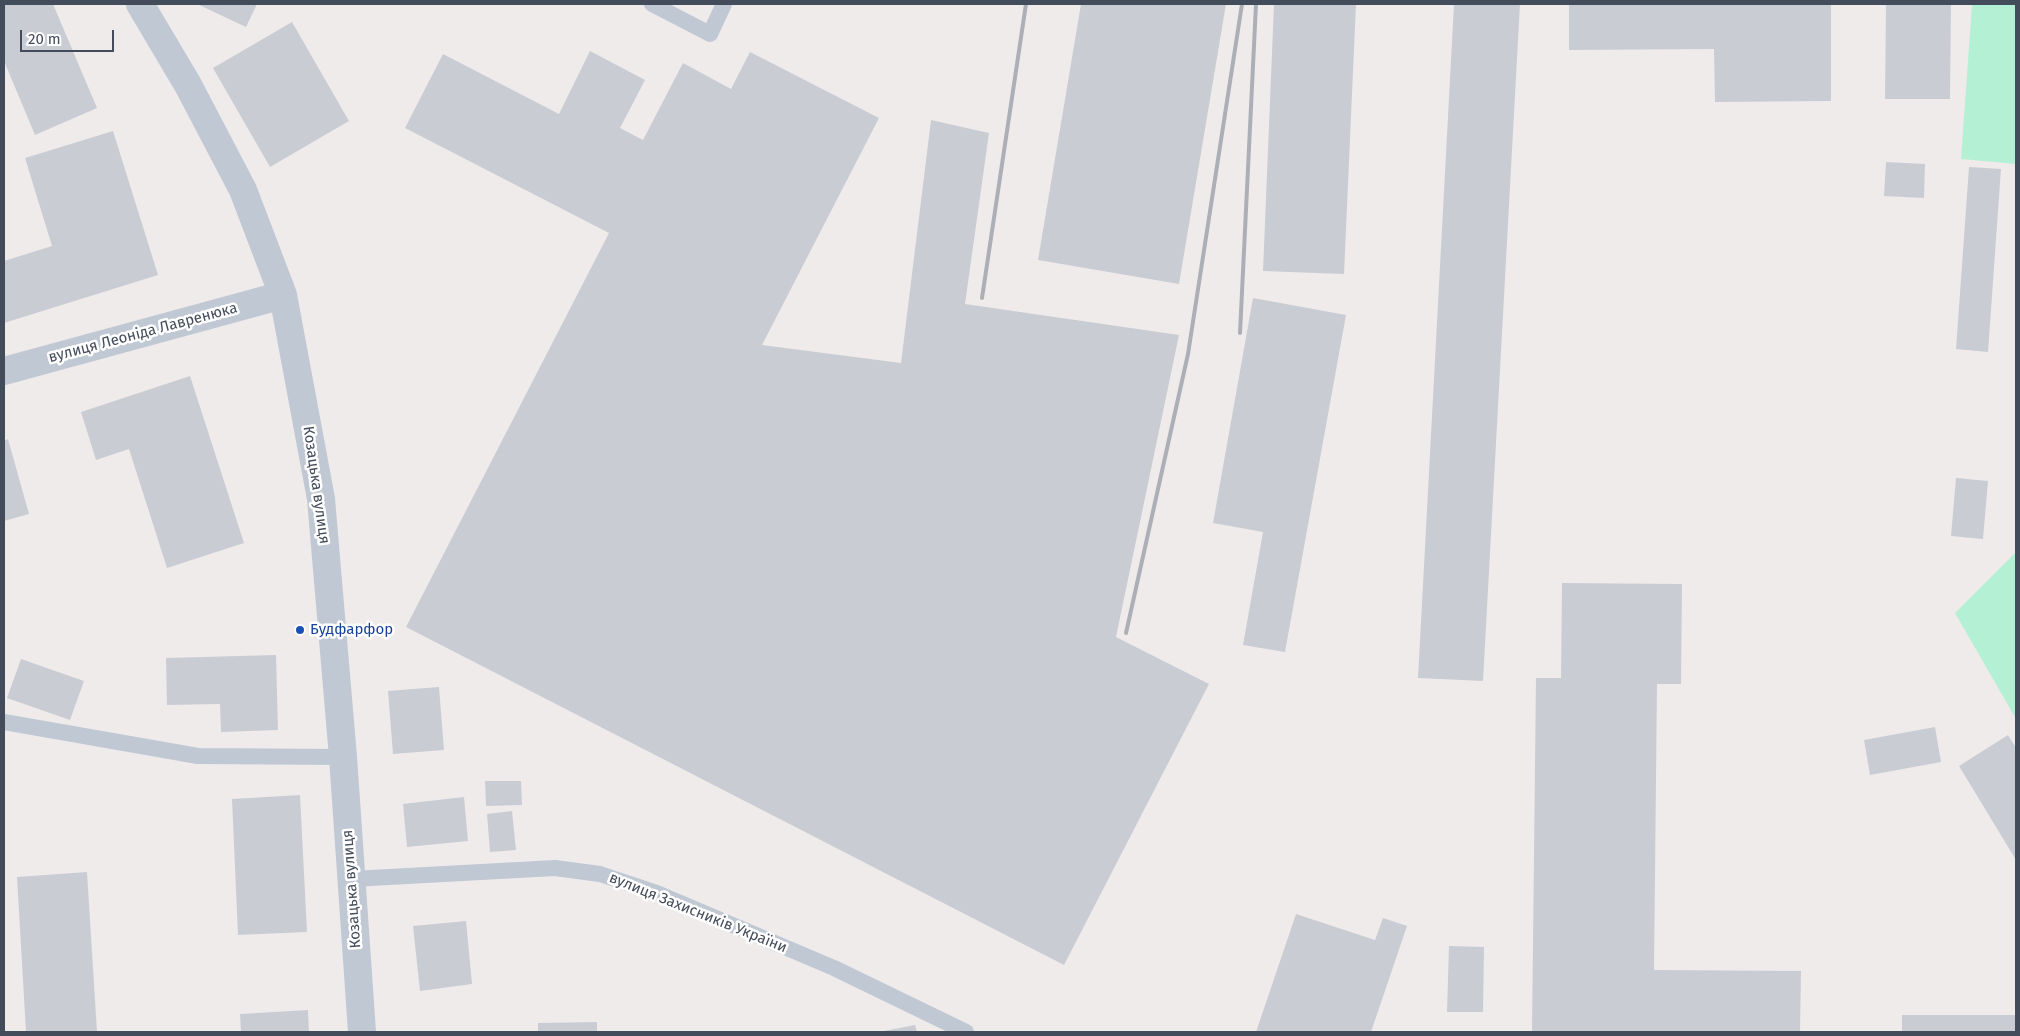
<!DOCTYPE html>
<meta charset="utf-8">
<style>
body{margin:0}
#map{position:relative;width:2020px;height:1036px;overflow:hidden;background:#efebeb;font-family:"Fira Sans",sans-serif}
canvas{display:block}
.frame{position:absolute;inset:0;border:5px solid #434c5a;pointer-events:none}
.scale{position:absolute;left:20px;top:30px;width:94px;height:22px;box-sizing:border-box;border:2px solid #434c5a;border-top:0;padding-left:6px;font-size:15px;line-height:18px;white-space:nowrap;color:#434c5a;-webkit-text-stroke:4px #fff;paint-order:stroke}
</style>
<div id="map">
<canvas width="2020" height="1036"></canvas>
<div class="frame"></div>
<div class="scale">20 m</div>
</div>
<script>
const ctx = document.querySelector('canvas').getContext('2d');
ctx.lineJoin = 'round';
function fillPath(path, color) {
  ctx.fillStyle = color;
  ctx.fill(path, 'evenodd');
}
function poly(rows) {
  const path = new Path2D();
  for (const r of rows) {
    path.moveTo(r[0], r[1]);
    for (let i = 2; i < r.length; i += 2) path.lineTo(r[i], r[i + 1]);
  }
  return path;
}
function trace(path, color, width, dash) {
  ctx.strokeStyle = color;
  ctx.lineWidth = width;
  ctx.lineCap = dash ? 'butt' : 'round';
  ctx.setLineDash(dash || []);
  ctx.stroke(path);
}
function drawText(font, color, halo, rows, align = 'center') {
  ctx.font = font + ' "Fira Sans",sans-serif';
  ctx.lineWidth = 5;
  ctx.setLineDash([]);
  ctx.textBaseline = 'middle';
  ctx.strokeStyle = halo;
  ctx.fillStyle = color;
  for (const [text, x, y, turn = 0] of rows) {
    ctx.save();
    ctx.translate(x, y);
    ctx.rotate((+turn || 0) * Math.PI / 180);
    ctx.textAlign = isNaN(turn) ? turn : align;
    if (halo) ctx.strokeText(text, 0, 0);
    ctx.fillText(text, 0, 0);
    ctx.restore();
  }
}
const green = poly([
 [1972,4,2016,4,2016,164,1961,159],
 [2016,552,2016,719,1955,613]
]);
const building = poly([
 [4,4,53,4,97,108,35,135,4,61],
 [197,4,257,4,246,27],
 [1081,4,1226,4,1179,284,1038,260],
 [1274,4,1356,4,1344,274,1263,271],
 [1454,4,1520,4,1483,681,1418,678],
 [1569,4,1831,4,1831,101,1715,102,1714,49,1569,50],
 [1886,4,1951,4,1950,99,1885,99],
 [292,22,349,121,270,167,213,68],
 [590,51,645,80,620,128,643,140,683,63,731,89,750,52,879,118,762,345,901,363,931,120,989,133,965,304,1179,335,1116,637,1209,684,1064,965,406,627,609,233,405,128,443,54,559,114],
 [113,131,158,275,4,323,4,261,52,246,25,158],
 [1886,162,1925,164,1924,198,1884,196],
 [1969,167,2001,169,1988,352,1956,349],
 [1253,298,1346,315,1285,652,1243,645,1263,532,1213,523],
 [190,376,244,543,167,568,129,449,96,460,81,412],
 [8,439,29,514,4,521,4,441],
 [1956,478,1988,481,1983,539,1951,536],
 [1562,583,1682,584,1681,684,1657,684,1654,970,1801,971,1800,1032,1532,1032,1536,678,1561,678],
 [276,655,278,730,221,732,220,704,167,705,166,658],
 [21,659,84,681,70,720,7,698],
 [439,687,444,750,393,754,388,691],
 [1935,727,1941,762,1870,775,1864,740],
 [2008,735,2016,748,2016,860,1959,766],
 [485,781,521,781,522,805,486,806],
 [300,795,307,932,238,935,232,799],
 [464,797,468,841,407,847,403,804],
 [512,811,516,850,490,852,487,814],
 [87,872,97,1032,26,1032,17,877],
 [1296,914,1375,940,1383,918,1407,926,1371,1032,1256,1032],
 [466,921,472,984,420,991,413,926],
 [1449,946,1484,947,1483,1012,1447,1012],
 [308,1010,309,1032,241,1032,240,1014],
 [1902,1015,2016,1015,2016,1032,1902,1032],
 [597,1022,597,1032,538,1032,538,1023],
 [915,1025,917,1032,884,1032,884,1031]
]);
const lane = poly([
 [652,4,710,34,724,4],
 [4,722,198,756,343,757],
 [352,879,555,868,600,874,657,893,834,968,966,1032]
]);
const street = poly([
 [140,4,188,85,243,190,283,295,321,499,343,757,362,1032],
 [4,371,283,295]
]);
const rail = poly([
 [982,298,1026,4],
 [1240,333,1256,4],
 [1126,633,1188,354,1242,4]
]);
const markers = [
 [300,630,5,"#1a4fb4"]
];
const streetNames = [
 ["вулиця Леоніда Лавренюка",143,333,-15],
 ["Козацька вулиця",316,485,82],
 ["Козацька вулиця",352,889,-94],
 ["вулиця Захисників України",698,913,22]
];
const transitNames = [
 ["Будфарфор",310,630]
];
fillPath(green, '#b4f1d4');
fillPath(building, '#caccd4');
trace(lane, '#c0c8d4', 16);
trace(street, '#c0c8d4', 28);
trace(rail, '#adafb7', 4);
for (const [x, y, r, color] of markers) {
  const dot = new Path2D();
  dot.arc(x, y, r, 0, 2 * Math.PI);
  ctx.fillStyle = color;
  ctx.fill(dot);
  trace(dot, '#fff', 2);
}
drawText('15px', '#434c5a', '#fff', streetNames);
drawText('15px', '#164399', '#fff', transitNames, 'left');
</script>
